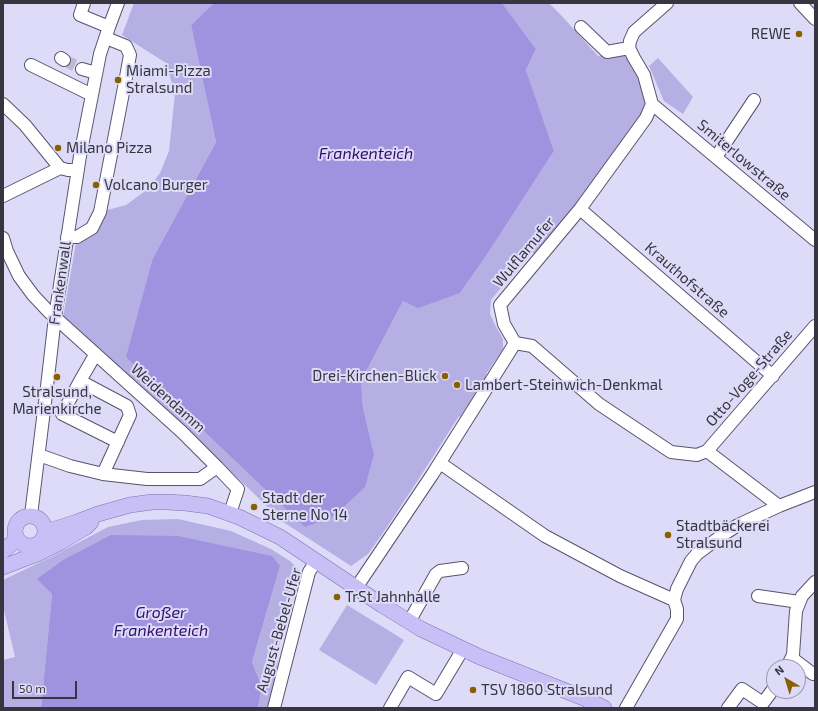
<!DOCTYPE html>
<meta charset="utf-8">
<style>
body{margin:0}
#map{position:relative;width:818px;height:711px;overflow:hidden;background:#dedbf8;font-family:"Exo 2",sans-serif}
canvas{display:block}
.frame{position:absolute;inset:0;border:4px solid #363540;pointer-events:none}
.north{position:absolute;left:766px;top:659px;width:40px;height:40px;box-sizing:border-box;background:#dedbf8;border:1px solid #9b99ae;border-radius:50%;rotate:322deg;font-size:11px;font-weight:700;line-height:16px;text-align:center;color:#363540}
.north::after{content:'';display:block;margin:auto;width:14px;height:18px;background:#886000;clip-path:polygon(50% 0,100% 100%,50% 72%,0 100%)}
.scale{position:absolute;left:12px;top:681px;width:65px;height:18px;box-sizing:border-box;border:2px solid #363540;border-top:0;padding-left:5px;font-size:12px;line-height:14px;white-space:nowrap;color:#363540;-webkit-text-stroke:3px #dedbf8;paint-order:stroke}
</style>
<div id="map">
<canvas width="818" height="711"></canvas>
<div class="frame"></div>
<div class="north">N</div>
<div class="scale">50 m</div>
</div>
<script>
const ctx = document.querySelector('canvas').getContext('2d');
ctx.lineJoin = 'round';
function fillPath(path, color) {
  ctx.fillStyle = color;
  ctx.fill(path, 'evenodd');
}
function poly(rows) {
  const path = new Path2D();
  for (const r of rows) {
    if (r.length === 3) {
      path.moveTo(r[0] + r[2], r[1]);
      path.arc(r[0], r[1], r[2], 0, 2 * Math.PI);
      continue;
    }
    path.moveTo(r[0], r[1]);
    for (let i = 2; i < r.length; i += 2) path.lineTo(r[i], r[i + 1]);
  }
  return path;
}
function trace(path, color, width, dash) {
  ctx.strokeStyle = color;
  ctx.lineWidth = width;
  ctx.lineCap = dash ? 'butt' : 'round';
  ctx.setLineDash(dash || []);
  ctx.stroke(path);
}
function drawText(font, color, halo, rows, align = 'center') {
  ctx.font = font + ' "Exo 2",sans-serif';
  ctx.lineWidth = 4;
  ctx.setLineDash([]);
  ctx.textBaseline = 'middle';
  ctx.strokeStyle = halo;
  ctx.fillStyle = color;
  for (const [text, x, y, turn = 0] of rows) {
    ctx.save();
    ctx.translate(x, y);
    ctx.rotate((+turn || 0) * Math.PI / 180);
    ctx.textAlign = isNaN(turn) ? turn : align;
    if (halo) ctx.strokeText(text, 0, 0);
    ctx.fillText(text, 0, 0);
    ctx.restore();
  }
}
const green = poly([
 [134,3,214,3,191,25,216,142,153,258,374,454,363,408,361,381,403,301,460,293,486,256,554,151,526,70,536,49,502,3,549,3,560,14,598,56,627,51,647,99,643,118,537,256,531,251,491,300,490,314,495,325,503,339,503,349,486,374,487,375,460,417,459,416,418,480,387,527,368,554,351,566,283,522,244,484,63,318,77,237,100,212,126,205,148,189,160,173,169,151,175,93,166,63,122,35],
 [658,58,693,97,683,114,664,101,649,66],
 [178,519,231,531,271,549,290,561,300,571,280,639,273,708,258,708,262,687,252,662,280,566,38,579,52,594,41,708,3,708,3,660,15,657,3,606,3,580,51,557,108,527,142,520],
 [347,605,404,640,376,685,319,650]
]);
const water = poly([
 [214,3,502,3,536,49,526,70,554,151,486,256,460,293,418,308,403,301,361,381,363,408,374,454,365,487,334,516,305,527,126,357,153,258,216,142,191,25],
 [111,535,178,536,272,556,280,566,252,662,262,687,258,708,41,708,52,594,37,579,63,560]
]);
const minorTunnel = poly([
 [64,60,82,69]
]);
const minor = poly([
 [84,3,80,15,109,27],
 [800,3,815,19],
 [581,27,607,52,629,48],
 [61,58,64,60],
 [31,65,92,95],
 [82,69,96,73],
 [3,104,25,125,60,168,68,170,78,170],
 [652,104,815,240],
 [716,157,754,100],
 [3,196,60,168],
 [580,209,773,376],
 [67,237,77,237,92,228,100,212,126,77,130,55,126,46,106,38],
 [3,238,7,251,19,276,33,295,48,311,182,432,217,467,238,489,230,513],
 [515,343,532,346,599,404,671,452,697,455,707,451,779,506],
 [95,355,80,381,62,414,118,442],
 [80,381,127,406,130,415,103,474],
 [707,451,815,326],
 [39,455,70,466,103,474,147,479,200,479,217,467],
 [440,463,545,536,620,576,674,600],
 [31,515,48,378,55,317,80,156,92,95,100,54,109,27,118,3],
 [356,588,432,475,515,343,504,324,500,305,580,209,646,118,652,104,644,75,634,58,629,48,630,41,634,32,667,3],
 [758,596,799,602],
 [409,622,436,574,440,571,462,568],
 [792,658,813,674],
 [787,667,793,655,796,611,802,596,815,582],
 [274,708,309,572,316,561],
 [390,708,408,677,436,694,463,649],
 [626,708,677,619,677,609,674,600,677,589,691,561,697,554,721,536,738,525,779,506,815,492],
 [728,708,742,689,763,703,774,688]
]);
const major = poly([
 [30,531,15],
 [46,532,77,522,98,514,130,505,152,502,166,502,185,503,208,506,239,517,280,537,382,605,421,629,480,657,581,697,592,702,604,708],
 [3,551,17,539],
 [3,567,37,554,61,542,86,527,91,522]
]);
const markers = [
 [799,34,4,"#886000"],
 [118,80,4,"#886000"],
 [58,148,4,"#886000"],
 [96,185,4,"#886000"],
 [445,376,4,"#886000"],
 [57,377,4,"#886000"],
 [457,385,4,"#886000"],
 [254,507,4,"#886000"],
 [668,535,4,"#886000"],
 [337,597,4,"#886000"],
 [473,690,4,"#886000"]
];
const poiNames = [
 ["REWE",791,34,"right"],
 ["Miami-Pizza",126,71],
 ["Stralsund",126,88],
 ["Milano Pizza",66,148],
 ["Volcano Burger",104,185],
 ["Drei-Kirchen-Blick",437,376,"right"],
 ["Lambert-Steinwich-Denkmal",465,385],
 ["Stralsund,",57,392,"center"],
 ["Marienkirche",57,409,"center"],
 ["Stadt der",262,498],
 ["Sterne No 14",262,515],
 ["Stadtbäckerei",676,526],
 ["Stralsund",676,543],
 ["TrSt Jahnhalle",345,597],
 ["TSV 1860 Stralsund",481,690]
];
const streetNames = [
 ["Smiterlowstraße",744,160,40],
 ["Wulflamufer",524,252,-50],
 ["Krauthofstraße",687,280,41],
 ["Frankenwall",60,283,-82],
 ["Otto-Voge-Straße",749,378,-49],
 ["Weidendamm",168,398,42],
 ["August-Bebel-Ufer",279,630,-74]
];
const waterNames = [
 ["Frankenteich",366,154],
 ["Großer",161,613],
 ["Frankenteich",161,631]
];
fillPath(green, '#b6afe3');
fillPath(water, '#9f93e0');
trace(minorTunnel, '#bcbad3', 12, [12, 6]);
trace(minor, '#57546c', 14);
trace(major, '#7c73b1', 16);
trace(minor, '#fff', 12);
trace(major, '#c7bff5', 15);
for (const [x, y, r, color] of markers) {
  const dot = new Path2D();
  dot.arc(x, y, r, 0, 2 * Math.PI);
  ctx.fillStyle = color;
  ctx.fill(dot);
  trace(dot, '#dedbf8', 1.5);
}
drawText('15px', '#363540', '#dedbf8', poiNames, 'left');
drawText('15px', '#363540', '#dedbf8', streetNames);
drawText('italic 16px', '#2f0f6a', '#dedbf8', waterNames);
</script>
